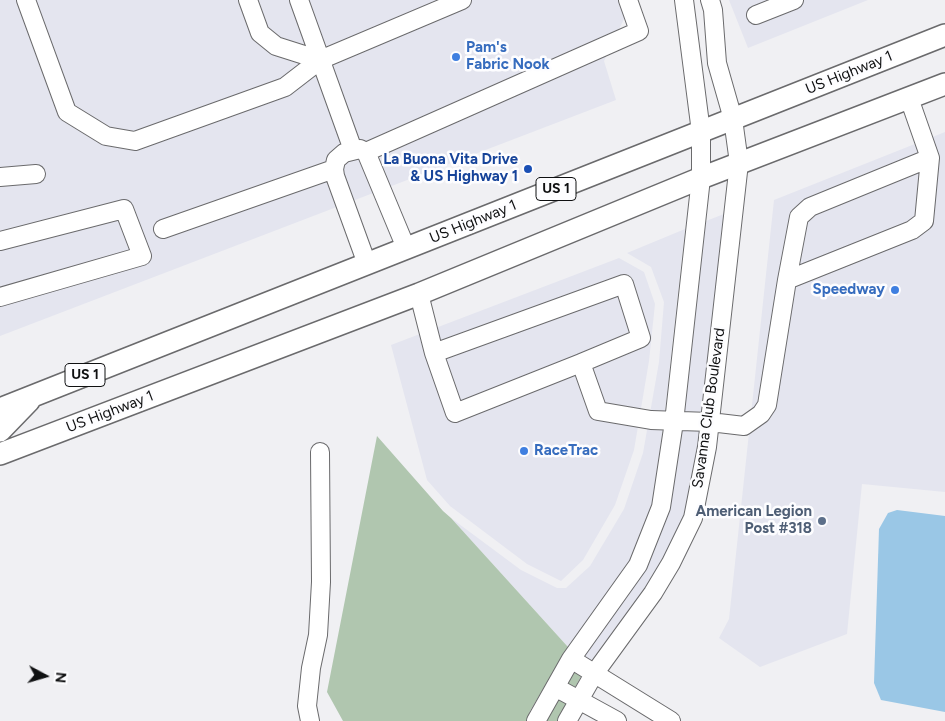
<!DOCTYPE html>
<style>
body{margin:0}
#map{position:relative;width:945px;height:721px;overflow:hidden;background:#f0f0f3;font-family:Figtree,sans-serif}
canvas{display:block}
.north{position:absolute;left:20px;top:651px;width:50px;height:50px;-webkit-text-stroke:4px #fdfdff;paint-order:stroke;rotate:96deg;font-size:14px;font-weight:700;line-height:20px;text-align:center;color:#0f1011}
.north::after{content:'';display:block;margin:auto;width:18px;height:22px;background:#0f1011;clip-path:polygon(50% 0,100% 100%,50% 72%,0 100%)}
</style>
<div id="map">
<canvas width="945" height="721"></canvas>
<div class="north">N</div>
</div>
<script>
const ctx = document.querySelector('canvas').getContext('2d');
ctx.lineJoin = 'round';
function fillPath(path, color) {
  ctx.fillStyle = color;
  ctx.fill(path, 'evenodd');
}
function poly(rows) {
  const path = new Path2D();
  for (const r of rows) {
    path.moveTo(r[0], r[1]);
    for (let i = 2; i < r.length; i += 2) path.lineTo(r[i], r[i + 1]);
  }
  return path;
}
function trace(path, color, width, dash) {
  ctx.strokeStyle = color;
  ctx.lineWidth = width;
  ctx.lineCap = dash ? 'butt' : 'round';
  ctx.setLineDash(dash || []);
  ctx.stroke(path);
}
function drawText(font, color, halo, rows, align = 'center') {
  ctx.font = font + ' Figtree,sans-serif';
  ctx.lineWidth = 5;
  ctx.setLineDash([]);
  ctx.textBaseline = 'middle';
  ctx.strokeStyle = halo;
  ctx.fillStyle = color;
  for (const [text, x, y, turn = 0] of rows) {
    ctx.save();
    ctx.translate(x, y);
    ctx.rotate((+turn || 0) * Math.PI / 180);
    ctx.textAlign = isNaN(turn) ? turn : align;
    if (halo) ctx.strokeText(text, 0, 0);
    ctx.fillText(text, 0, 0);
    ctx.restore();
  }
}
const built = poly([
 [0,0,633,0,604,61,616,100,0,336],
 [729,0,868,0,748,48],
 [945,132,945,492,862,484,847,634,760,667,719,638,729,619,774,200],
 [724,214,698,446,684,515,663,559,645,588,585,669,581,661,646,570,670,509,684,415,706,221],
 [685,229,664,421,652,505,630,561,568,647,451,518,521,570,557,588,566,588,590,566,624,509,643,453,659,362,664,302,651,267,627,253],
 [619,258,644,272,655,304,649,361,634,450,615,505,583,560,561,581,527,564,450,506,427,480,391,345]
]);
const green = poly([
 [377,436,443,511,451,518,568,647,530,711,527,721,343,721,327,692],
 [581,661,586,667,557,721,546,721]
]);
const water = poly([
 [897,510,945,516,945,712,881,700,874,683,879,529,888,513]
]);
const minor = poly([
 [26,0,67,112,106,136,135,141,285,87,320,60,462,0],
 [248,0,260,33,276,46,320,60],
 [299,0,353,150],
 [756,15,794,0],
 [366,152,639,31,628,0],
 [0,177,36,174],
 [163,229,334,169],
 [0,241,124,209,142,256,0,297],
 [367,264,335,176,334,169,336,160,344,153,360,149,366,152,406,248],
 [787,280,799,217,810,207,930,158],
 [419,294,434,353,624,284,641,338,581,363,598,411,651,420,710,422,744,426,761,414,767,405,787,280,912,230,924,221,930,158,909,98],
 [434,353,455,413,581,363],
 [571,659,671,721],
 [555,687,617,721],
 [310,721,307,706,311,668,318,635,321,582,320,452],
 [536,721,571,659,638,565,661,507,674,422,701,178,701,132,684,0],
 [567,721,594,674,653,593,671,563,693,518,707,447,739,163,733,119,717,63,713,10,710,0]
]);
const major = poly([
 [0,409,945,35],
 [0,431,29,401],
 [0,454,419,294,701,178,945,84]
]);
const markers = [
 [456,57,5,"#3f7fe0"],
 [528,169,5,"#1a4fb4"],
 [895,290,5,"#3f7fe0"],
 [524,451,5,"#3f7fe0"],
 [822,521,5,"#5c6f8a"]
];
const shields = [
 [556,189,40],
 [85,375,40]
];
const shieldNames = [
 ["US 1",556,189],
 ["US 1",85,375]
];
const shopNames = [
 ["Pam's",466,48],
 ["Fabric Nook",466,65],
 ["Speedway",885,290,"right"],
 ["RaceTrac",534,451]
];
const streetNames = [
 ["US Highway 1",849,73,-22],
 ["US Highway 1",473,222,-22],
 ["Savanna Club Boulevard",709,408,-82],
 ["US Highway 1",110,412,-21]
];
const transitNames = [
 ["La Buona Vita Drive",518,160],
 ["& US Highway 1",518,177]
];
const serviceNames = [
 ["American Legion",812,512],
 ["Post #318",812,529]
];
fillPath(built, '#e4e5ef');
fillPath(green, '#b0c6af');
fillPath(water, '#9ac7e6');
trace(minor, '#6a6a6c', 20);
trace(major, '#6a6a6c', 24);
trace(minor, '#fff', 18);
trace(major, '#fff', 21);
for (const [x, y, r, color] of markers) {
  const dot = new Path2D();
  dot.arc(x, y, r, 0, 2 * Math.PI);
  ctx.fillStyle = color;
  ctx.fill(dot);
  trace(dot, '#fdfdff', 2);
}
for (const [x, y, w] of shields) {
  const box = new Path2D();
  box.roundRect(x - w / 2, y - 11.5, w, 23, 4);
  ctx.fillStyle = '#fdfdff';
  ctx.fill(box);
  trace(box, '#0f1011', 1);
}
drawText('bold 14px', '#0f1011', null, shieldNames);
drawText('bold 15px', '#366cbe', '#fdfdff', shopNames, 'left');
drawText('15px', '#0f1011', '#fdfdff', streetNames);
drawText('bold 15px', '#164399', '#fdfdff', transitNames, 'right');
drawText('bold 15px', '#4e5e75', '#fdfdff', serviceNames, 'right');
</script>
